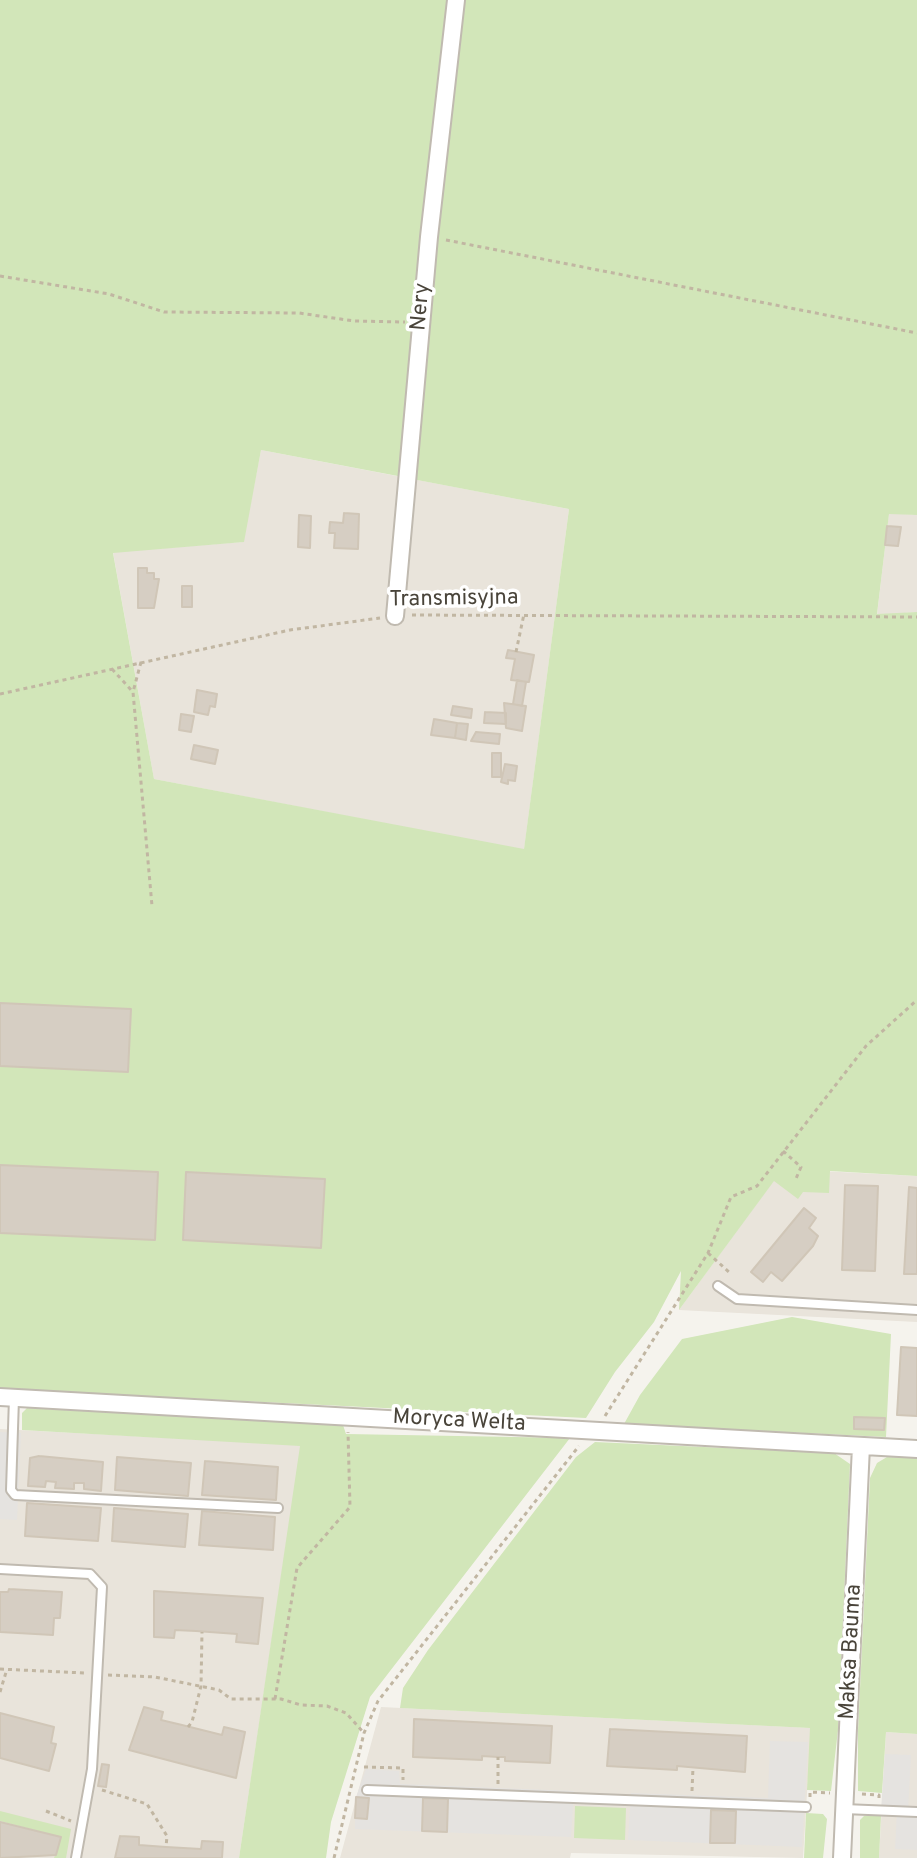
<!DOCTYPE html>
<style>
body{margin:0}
canvas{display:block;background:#f5f3ed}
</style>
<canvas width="917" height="1858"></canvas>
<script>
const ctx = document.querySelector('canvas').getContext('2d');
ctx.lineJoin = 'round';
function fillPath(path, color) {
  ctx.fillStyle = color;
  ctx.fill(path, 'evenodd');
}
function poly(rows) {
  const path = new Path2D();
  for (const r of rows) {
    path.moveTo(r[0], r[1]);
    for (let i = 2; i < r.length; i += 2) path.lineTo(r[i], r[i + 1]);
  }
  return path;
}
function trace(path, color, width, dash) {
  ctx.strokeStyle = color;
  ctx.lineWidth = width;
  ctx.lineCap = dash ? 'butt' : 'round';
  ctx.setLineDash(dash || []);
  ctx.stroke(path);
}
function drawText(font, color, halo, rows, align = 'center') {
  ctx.font = font + ' Overpass,sans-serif';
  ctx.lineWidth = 7;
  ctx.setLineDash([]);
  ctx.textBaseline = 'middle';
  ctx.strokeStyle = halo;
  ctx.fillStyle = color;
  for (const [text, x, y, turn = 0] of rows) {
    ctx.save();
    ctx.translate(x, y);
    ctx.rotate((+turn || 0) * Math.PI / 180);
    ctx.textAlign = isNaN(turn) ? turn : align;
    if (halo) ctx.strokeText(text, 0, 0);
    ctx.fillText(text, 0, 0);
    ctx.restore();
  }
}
const residential = poly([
 [261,450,569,509,524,850,154,779,113,552,243,542],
 [889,513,917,515,917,612,877,615],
 [782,1169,917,1176,917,1322,679,1310],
 [0,1429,301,1445,239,1858,0,1858],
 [381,1707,811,1728,803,1858,571,1853,570,1858,340,1858],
 [886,1732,917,1734,917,1858,879,1858]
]);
const green = poly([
 [0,0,451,0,403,477,261,450,244,542,113,553,154,779,524,849,569,509,412,479,432,243,461,0,917,0,917,515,889,514,877,614,917,612,917,1176,830,1171,829,1193,803,1192,798,1199,774,1181,679,1310,681,1271,654,1322,615,1372,586,1418,0,1389],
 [792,1317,891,1334,886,1437,624,1424,640,1395,682,1339],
 [27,1408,343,1425,346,1434,570,1438,370,1697,331,1822,326,1858,239,1858,300,1446,22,1430,22,1413],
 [595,1442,834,1453,850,1464,838,1730,831,1791,807,1790,810,1728,400,1708,403,1688,428,1650,576,1457],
 [887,1457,917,1458,917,1734,886,1732,882,1793,858,1791,858,1731,870,1478,877,1463],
 [575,1806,626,1808,625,1840,574,1838],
 [0,1811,71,1829,66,1858,54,1858,61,1837,0,1821],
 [806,1813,823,1814,827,1819,823,1858,804,1858],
 [864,1816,881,1816,879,1858,860,1858,860,1820]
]);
const parking = poly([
 [0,1432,21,1433,17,1520,0,1519],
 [770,1741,808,1742,802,1847,628,1840,631,1793,768,1798],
 [885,1754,911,1755,908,1811,917,1812,917,1850,895,1849,897,1811,881,1810],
 [366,1769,399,1771,400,1784,574,1791,571,1837,355,1829,355,1818,367,1818,368,1798,356,1797]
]);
const building = poly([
 [344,513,359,514,358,549,334,548,335,533,329,533,330,522,343,523,344,513],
 [299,515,311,516,310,548,298,547,299,515],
 [887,526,901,527,898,546,885,545,887,526],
 [138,568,147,568,147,573,154,573,154,579,159,579,154,608,138,608,138,568],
 [182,586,192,586,192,607,182,607,182,586],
 [508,650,534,655,529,682,511,680,515,659,506,658,508,650],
 [517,680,526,682,522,706,513,704,517,680],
 [197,690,217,694,215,707,210,706,208,715,194,712,197,690],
 [504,703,526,706,522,731,506,728,504,703],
 [453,706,472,709,471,718,451,715,453,706],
 [485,712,506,713,506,724,484,723,485,712],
 [181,714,194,716,191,732,179,730,181,714],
 [434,719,457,723,455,738,431,735,434,719],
 [457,723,468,724,466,740,455,738,457,723],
 [476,732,500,734,499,744,471,741,476,732],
 [194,745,218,750,215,764,191,759,194,745],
 [492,753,501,753,501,777,492,777,492,753],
 [505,764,517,766,515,781,508,780,508,784,501,782,505,764],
 [0,1003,131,1009,128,1072,0,1066,0,1003],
 [0,1165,158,1172,155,1240,0,1233,0,1165],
 [186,1172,325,1179,321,1248,183,1240,186,1172],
 [845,1185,878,1186,875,1271,842,1270,845,1185],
 [909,1187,917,1188,917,1274,904,1274,909,1187],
 [804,1208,816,1218,809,1228,818,1236,813,1246,782,1281,771,1272,763,1282,751,1272,804,1208],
 [901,1347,917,1348,917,1416,897,1415,901,1347],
 [854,1417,885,1418,884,1430,854,1429,854,1417],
 [39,1456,103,1462,101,1491,84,1489,84,1483,74,1483,74,1489,55,1488,56,1482,46,1481,45,1487,28,1486,30,1458,39,1456],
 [117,1457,191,1463,188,1496,115,1490,117,1457],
 [205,1461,278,1467,276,1500,202,1495,205,1461],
 [27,1503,101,1508,98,1541,25,1536,27,1503],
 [114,1508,188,1514,185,1547,112,1541,114,1508],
 [202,1511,275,1517,273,1550,199,1545,202,1511],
 [9,1589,62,1592,60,1618,54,1618,53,1635,0,1632,0,1592,8,1592,9,1589],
 [154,1591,263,1598,258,1644,236,1642,237,1634,196,1631,175,1630,174,1638,154,1637,154,1591],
 [144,1707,163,1712,161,1720,182,1725,222,1735,224,1727,245,1732,236,1778,129,1750,144,1707],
 [0,1713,54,1727,51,1743,56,1744,49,1771,0,1758,0,1713],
 [414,1719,552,1726,550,1763,505,1761,505,1757,498,1757,482,1756,482,1760,413,1757,414,1719],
 [610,1729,747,1736,745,1772,677,1766,677,1770,607,1766,610,1729],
 [102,1764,109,1765,106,1787,98,1786,102,1764],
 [356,1797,369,1798,367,1819,355,1818,356,1797],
 [423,1798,448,1799,447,1832,422,1831,423,1798],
 [711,1810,736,1811,735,1843,710,1843,711,1810],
 [0,1822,61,1837,56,1855,0,1858,0,1822],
 [120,1836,139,1837,139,1845,166,1847,201,1849,202,1841,223,1842,222,1858,115,1858,120,1836]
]);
const path = poly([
 [446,240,917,333],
 [0,276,109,294,164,312,299,313,354,321,405,322],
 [412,615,917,617],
 [516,652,524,614],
 [141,662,133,692,152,906],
 [112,669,133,692],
 [0,694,290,630,380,618],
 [783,1151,801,1167,795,1181],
 [708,1253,730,1273],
 [605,1416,708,1253,731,1197,757,1186,866,1046,917,1000],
 [0,1669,84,1673],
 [108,1675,155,1677,219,1690,231,1699,281,1699,301,1705,327,1706,346,1713,364,1733],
 [0,1692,7,1669],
 [275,1699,297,1568,350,1507,348,1432],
 [188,1727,192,1722,201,1686,202,1632],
 [364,1767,403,1768,403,1780],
 [498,1784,498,1757],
 [102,1790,147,1804,167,1836,166,1847],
 [692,1791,693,1767],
 [862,1794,879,1795,879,1798],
 [810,1797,810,1792,830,1793],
 [46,1811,71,1821],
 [334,1858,364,1733,378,1701,579,1446]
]);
const service = poly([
 [718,1286,737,1299,917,1310],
 [14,1398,11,1490,15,1495,278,1508],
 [0,1569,90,1574,102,1587,92,1769,76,1858],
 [367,1790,806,1807],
 [844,1809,917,1812]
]);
const minor = poly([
 [395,616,429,237,456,0],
 [0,1397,917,1449],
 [842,1858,861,1446]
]);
const streetNames = [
 ["Nery",422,307,-85],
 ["Transmisyjna",454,600,-1],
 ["Moryca Welta",459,1422,3],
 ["Maksa Bauma",852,1652,-87]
];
fillPath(residential, '#e9e4db');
fillPath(green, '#d2e6b9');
fillPath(parking, '#e5e3e0');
fillPath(building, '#d6cec3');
trace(building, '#d0c6b7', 2);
trace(service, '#c0bab0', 12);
trace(minor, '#c0bab0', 20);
trace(path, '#c1b6a2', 3, [4, 4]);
trace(service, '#fff', 8);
trace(minor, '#fff', 16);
drawText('22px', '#49443a', '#fff', streetNames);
</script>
